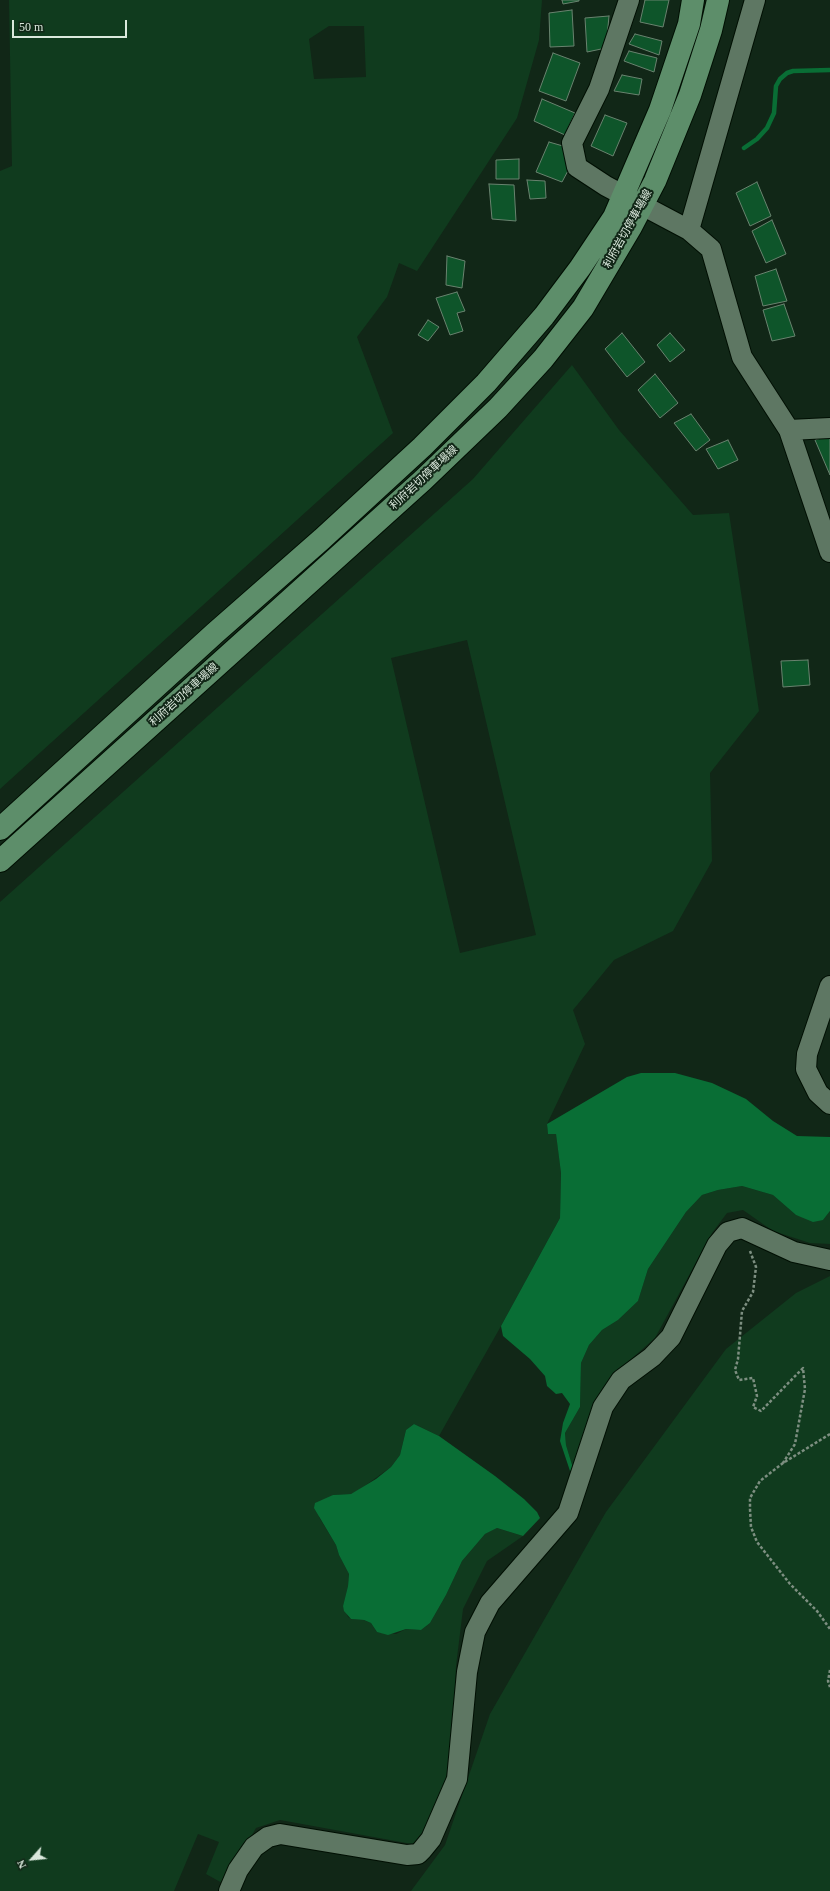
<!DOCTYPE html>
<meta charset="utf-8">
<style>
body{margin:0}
#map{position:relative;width:830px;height:1891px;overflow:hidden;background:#112717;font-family:"Times New Roman",serif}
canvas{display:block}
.north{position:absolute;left:12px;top:1839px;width:40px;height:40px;-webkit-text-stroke:3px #112717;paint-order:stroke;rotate:243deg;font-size:11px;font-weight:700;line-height:16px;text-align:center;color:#dae8dc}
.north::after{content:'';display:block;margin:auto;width:14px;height:18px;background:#dae8dc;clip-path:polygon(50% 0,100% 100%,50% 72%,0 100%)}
.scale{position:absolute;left:12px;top:20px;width:115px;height:18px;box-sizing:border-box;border:2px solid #dae8dc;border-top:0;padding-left:5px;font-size:12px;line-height:14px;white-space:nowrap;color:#dae8dc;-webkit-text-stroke:3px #112717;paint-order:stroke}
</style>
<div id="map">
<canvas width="830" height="1891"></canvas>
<div class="north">N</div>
<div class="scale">50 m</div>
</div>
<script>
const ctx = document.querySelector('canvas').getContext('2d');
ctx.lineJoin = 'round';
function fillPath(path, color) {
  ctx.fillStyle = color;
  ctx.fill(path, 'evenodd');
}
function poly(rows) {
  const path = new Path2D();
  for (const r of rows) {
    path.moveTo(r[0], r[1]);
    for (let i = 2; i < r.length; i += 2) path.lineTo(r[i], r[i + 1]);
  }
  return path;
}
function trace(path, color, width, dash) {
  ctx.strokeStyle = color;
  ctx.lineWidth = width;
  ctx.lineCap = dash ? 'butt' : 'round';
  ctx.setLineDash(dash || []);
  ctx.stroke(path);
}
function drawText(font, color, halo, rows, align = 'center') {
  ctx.font = font + ' "Times New Roman","Noto Sans JP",serif';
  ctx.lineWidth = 4;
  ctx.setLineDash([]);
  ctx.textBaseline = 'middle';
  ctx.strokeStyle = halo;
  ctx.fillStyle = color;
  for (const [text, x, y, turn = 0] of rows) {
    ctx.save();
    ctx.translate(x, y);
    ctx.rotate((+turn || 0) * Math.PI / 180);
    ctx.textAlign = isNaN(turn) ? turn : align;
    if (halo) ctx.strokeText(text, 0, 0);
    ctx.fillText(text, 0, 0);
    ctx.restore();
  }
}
const green = poly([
 [9,0,542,0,539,40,517,118,417,271,399,263,387,297,357,337,393,433,0,789,0,171,12,166],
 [329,26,364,26,366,77,314,79,309,39],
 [572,365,619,430,693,515,729,513,759,711,710,773,712,861,673,931,614,960,573,1010,585,1044,547,1124,548,1134,556,1133,561,1173,560,1218,501,1326,439,1436,414,1424,406,1430,400,1455,391,1467,359,1490,351,1494,333,1495,319,1517,336,1545,339,1555,349,1574,348,1586,343,1606,348,1617,351,1619,364,1620,371,1623,377,1632,396,1634,406,1629,421,1630,430,1623,446,1595,462,1561,485,1534,497,1528,523,1536,487,1561,463,1609,456,1666,452,1772,420,1840,412,1844,280,1820,256,1828,224,1884,206,1874,219,1842,198,1834,174,1891,0,1891,0,902,473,479],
 [467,640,536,935,460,953,391,658],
 [742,1186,773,1195,796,1215,823,1220,830,1211,830,1244,810,1243,773,1231,743,1210,727,1213,712,1233,655,1338,613,1375,591,1410,573,1468,566,1445,565,1433,580,1407,581,1363,589,1345,602,1330,618,1320,638,1301,648,1269,686,1212,702,1195,718,1190],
 [830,1276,830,1891,411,1891,445,1845,490,1714,606,1512,726,1349,796,1293]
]);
const water = poly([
 [641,1073,675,1073,712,1083,746,1099,773,1121,797,1136,830,1137,830,1211,823,1220,813,1222,796,1215,773,1195,742,1186,718,1190,702,1195,686,1212,648,1269,638,1301,618,1320,602,1330,589,1345,581,1363,580,1407,565,1433,566,1445,573,1468,570,1471,560,1441,563,1423,570,1404,562,1393,556,1394,547,1386,545,1376,530,1359,503,1336,501,1326,560,1218,561,1173,556,1134,548,1134,547,1124,627,1077],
 [414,1424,439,1436,495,1476,524,1499,537,1512,540,1518,523,1536,497,1528,485,1534,462,1561,446,1595,430,1623,421,1630,406,1629,388,1635,377,1632,371,1623,364,1620,351,1619,344,1611,343,1606,348,1586,349,1574,339,1555,336,1545,314,1508,315,1503,333,1495,351,1494,376,1479,391,1467,400,1455,406,1430]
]);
const stream = poly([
 [744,148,757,139,767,128,774,113,776,86,780,79,787,73,793,71,830,70]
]);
const building = poly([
 [562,0,579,0,579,1,563,4,562,0],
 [645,0,669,0,663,27,640,22,645,0],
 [572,10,574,46,550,47,549,13,572,10],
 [609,16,606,48,587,52,585,18,609,16],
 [635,34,662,41,659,55,629,44,635,34],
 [629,51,657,58,654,72,624,61,629,51],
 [553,53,580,63,566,101,539,91,553,53],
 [622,75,642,79,639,95,614,91,622,75],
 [542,99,575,113,565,135,534,121,542,99],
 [605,115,627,123,613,156,591,146,605,115],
 [549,142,563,146,570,167,562,182,536,172,549,142],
 [519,159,519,179,496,179,496,160,519,159],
 [527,180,545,181,546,198,530,199,527,180],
 [757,182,771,216,750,226,736,193,757,182],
 [489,184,514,185,516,221,492,219,489,184],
 [772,220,786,254,766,263,752,231,772,220],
 [447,256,465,261,462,288,446,285,447,256],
 [776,269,787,301,763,306,755,276,776,269],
 [457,292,465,311,457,313,463,331,450,335,436,298,457,292],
 [784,304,795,336,772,341,763,310,784,304],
 [428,320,439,327,428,341,418,335,428,320],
 [622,333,645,362,627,377,605,349,622,333],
 [670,333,685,350,670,362,657,345,670,333],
 [655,374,678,403,660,418,638,390,655,374],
 [691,414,710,440,696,451,674,423,691,414],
 [830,435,830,475,815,440,830,435],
 [728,440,738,460,718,469,706,449,728,440],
 [808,660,810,685,783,687,781,661,808,660]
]);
const path = poly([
 [750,1251,756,1267,753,1292,742,1311,738,1359,735,1370,739,1380,753,1378,757,1396,753,1407,761,1411,803,1368,805,1389,795,1444,783,1463],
 [830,1434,783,1463,760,1481,750,1498,750,1509,751,1527,757,1542,790,1584,817,1611,830,1629],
 [830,1670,828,1681,830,1687]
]);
const minor = poly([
 [629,0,599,89,572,143,577,167,606,186,689,230,711,249,742,357,789,430,830,552],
 [689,230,755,0],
 [789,430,830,428],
 [830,986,807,1054,806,1069,818,1093,830,1104],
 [229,1891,238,1870,254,1847,268,1837,280,1834,407,1855,418,1854,422,1850,431,1839,457,1779,467,1672,475,1632,490,1603,568,1513,603,1407,621,1380,652,1357,671,1337,717,1245,728,1232,742,1228,794,1252,830,1260]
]);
const major = poly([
 [0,829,215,633,322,539,422,447,486,383,544,316,580,268,614,217,660,110,689,24,693,0],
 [0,861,423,480,498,408,543,359,583,308,631,227,655,181,690,95,711,30,718,0]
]);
const streetNames = [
 ["利府岩切停車場線",628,229,-61],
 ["利府岩切停車場線",424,478,-43],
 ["利府岩切停車場線",184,695,-42]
];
fillPath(green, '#103b1e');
fillPath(water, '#096e35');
trace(stream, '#096e35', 4.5);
fillPath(building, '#0e552a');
trace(building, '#69836f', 1);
trace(minor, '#000f03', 22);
trace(major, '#000f03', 24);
trace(path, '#7d8f81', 2.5, [3, 2]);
trace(minor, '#5e7763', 20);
trace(major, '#5d8e6a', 22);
drawText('11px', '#dae8dc', '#112717', streetNames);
</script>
